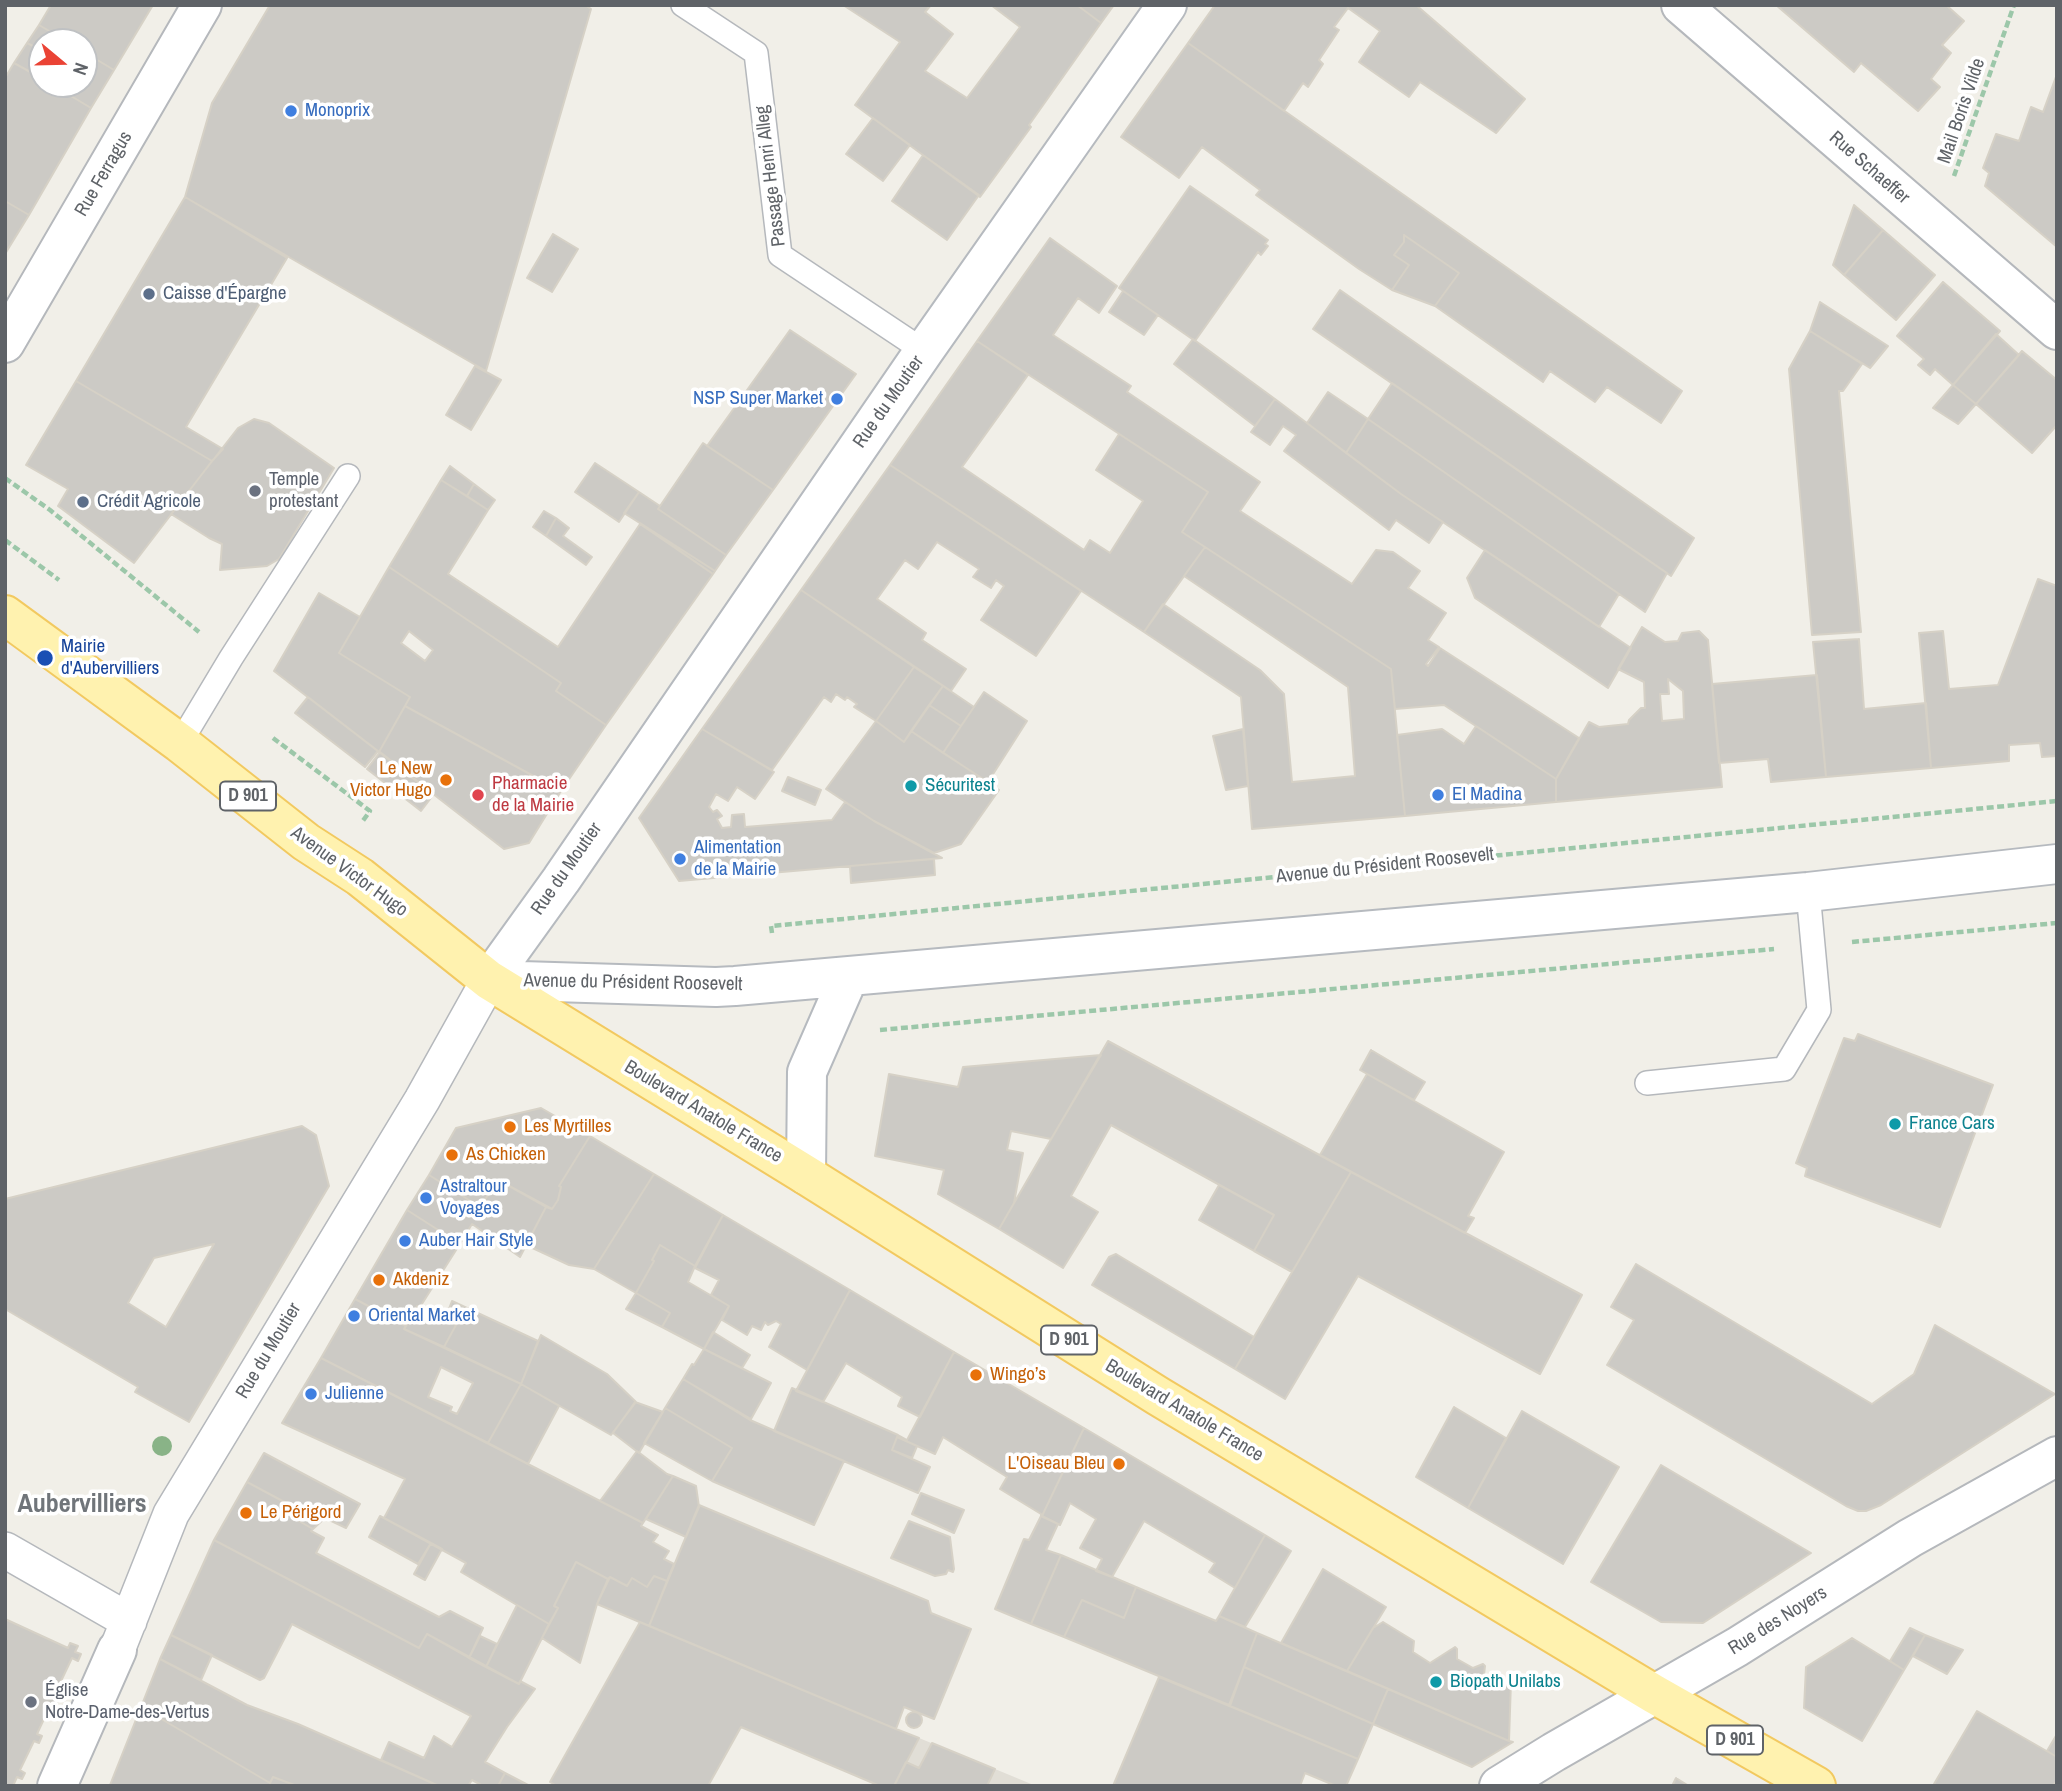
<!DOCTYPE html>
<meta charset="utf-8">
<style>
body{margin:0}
#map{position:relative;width:2062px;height:1791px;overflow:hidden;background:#f1efe8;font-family:"Archivo Narrow",sans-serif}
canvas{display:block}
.frame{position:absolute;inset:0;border:7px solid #5f6368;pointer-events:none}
.north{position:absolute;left:28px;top:28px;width:70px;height:70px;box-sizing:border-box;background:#fff;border:2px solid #bfc1c3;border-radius:50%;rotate:109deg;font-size:19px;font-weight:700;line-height:28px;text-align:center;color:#5f6368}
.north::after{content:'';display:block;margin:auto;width:24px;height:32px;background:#ea4335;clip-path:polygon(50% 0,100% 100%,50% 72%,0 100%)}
</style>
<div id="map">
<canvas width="2062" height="1791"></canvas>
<div class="frame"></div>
<div class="north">N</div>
</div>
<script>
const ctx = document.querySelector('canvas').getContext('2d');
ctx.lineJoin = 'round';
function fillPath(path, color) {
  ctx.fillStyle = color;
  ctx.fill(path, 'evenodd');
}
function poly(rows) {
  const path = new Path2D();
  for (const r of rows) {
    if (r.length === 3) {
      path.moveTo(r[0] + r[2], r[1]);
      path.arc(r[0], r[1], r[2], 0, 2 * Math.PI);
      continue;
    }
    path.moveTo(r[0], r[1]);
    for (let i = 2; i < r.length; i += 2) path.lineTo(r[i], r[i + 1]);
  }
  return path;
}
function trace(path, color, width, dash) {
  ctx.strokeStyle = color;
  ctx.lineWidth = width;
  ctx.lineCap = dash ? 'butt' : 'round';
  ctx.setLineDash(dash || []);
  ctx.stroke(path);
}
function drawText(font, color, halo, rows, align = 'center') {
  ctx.font = font + ' "Archivo Narrow",sans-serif';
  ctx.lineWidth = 7;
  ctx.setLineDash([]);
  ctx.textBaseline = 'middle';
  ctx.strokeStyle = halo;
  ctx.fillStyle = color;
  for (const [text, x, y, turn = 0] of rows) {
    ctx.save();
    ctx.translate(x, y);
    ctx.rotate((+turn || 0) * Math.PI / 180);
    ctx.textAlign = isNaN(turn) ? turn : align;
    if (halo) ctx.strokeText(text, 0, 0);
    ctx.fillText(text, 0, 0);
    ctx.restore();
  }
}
const education = poly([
 [919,1738,995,1769,1036,1786,894,1786]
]);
const building = poly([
 [51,5,153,5,114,70,84,52,84,42,68,42,39,25,51,5],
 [270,5,585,5,591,9,486,371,185,197,212,103,270,5],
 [843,5,931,5,925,12,953,34,925,71,967,98,1020,27,991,5,1077,5,1101,23,1029,125,1031,127,980,197,855,105,900,42,843,5],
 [1077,5,1114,5,1101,23,1077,5],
 [1215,5,1416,5,1525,99,1496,133,1420,82,1409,97,1359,62,1380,31,1348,8,1334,27,1339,30,1319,60,1323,64,1308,87,1303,83,1284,111,1188,43,1215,5],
 [1776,5,1946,5,1964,21,1942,45,1951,53,1931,79,1940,87,1918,111,1861,63,1854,72,1776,5],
 [39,25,68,42,45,42,42,40,37,48,27,43,39,25],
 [42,40,45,42,42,42,42,59,34,74,14,63,27,43,37,48,42,40],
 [1188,43,1682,391,1661,423,1607,387,1595,402,1550,371,1543,382,1435,306,1459,273,1404,235,1404,242,1394,255,1409,265,1392,290,1359,269,1256,195,1260,190,1202,147,1179,178,1121,137,1188,43],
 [84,52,114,70,91,108,51,84,84,84,84,52],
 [42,59,42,79,34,74,42,59],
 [14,63,42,79,42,84,51,84,91,108,29,215,5,201,5,78,14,63],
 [2057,74,2057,247,1985,186,1989,173,1983,168,1996,134,2019,141,2031,107,2043,112,2057,74],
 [873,118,910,145,883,181,846,154,873,118],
 [923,155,979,195,947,240,892,201,923,155],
 [1190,186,1268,240,1265,244,1268,246,1261,255,1258,252,1195,341,1119,288,1190,186],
 [185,197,287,258,186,427,223,449,212,461,76,381,185,197],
 [5,201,29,215,5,254,5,201],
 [1854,205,1883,230,1844,275,1833,265,1854,205],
 [1883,230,1935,275,1896,320,1844,275,1883,230],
 [553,234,578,249,552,292,527,278,553,234],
 [1404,235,1459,273,1435,306,1392,290,1409,265,1394,255,1404,242,1404,235],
 [1050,238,1117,286,1099,313,1078,298,1053,335,1131,386,1127,392,1260,482,1240,511,1352,584,1376,550,1393,552,1420,571,1408,588,1446,613,1428,640,1439,647,1426,664,1428,666,1440,648,1579,738,1556,779,1444,705,1395,709,1391,669,1182,532,1208,492,977,341,1050,238],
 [1943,282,2000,331,1953,385,1935,369,1930,375,1918,365,1924,359,1897,336,1943,282],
 [1340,290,1694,538,1671,576,1313,329,1340,290],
 [1123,291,1158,315,1144,335,1109,312,1123,291],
 [1820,302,1888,346,1870,368,1810,331,1820,302],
 [790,330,856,374,773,490,707,446,790,330],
 [1810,331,1862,364,1843,391,1839,391,1861,632,1812,635,1789,369,1810,331],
 [1996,334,2019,355,1976,404,1953,385,1996,334],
 [1193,339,1275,399,1255,426,1174,364,1193,339],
 [977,341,1028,375,962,467,1084,550,1090,540,1110,553,1143,501,1096,470,1119,434,1208,492,1182,532,1205,547,1144,632,890,465,977,341],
 [2022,351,2057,380,2057,425,2032,453,1976,404,2022,351],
 [475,366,501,380,471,430,446,415,475,366],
 [76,381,212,461,134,563,58,506,68,489,26,465,76,381],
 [1392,383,1667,573,1645,612,1368,419,1392,383],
 [1953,385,1976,404,1958,424,1933,408,1953,385],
 [1328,392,1368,419,1346,453,1307,423,1328,392],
 [1275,399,1401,494,1443,522,1429,543,1396,520,1389,530,1284,451,1296,435,1283,426,1270,445,1251,432,1275,399],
 [254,419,269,423,334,468,279,559,267,566,220,570,222,544,209,538,171,514,238,428,254,419],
 [1368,419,1619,594,1599,627,1401,494,1346,453,1368,419],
 [703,443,773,490,726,555,658,509,703,443],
 [595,463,639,492,619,522,575,492,595,463],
 [890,465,1081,591,1036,656,981,620,1004,586,996,580,991,588,973,577,979,569,937,542,918,569,905,560,877,599,926,633,922,640,966,669,951,691,801,590,890,465],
 [450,466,474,484,467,496,441,480,450,466],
 [441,480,488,510,448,574,558,647,640,524,713,574,606,725,556,691,561,683,389,567,441,480],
 [474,484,495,500,488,510,467,496,474,484],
 [639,492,660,506,658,509,726,555,715,571,624,513,639,492],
 [544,511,556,518,546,536,533,527,544,511],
 [556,518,569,528,563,536,592,557,586,565,546,536,556,518],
 [640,523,715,571,713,574,640,523],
 [1205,547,1391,669,1405,816,1252,829,1241,697,1144,632,1163,604,1260,670,1284,694,1292,782,1355,776,1348,687,1184,576,1205,547],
 [1485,550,1631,648,1608,688,1475,598,1467,578,1485,550],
 [389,567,561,683,556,691,606,725,561,791,405,706,410,697,339,653,389,567],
 [409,631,433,650,425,661,401,643,409,631],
 [2038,579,2057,586,2057,756,2042,757,2040,743,2009,745,2009,761,1931,768,1919,633,1943,631,1949,689,1998,685,2038,579],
 [801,590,914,667,876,721,854,707,857,704,847,697,845,700,836,694,831,702,824,697,772,770,702,729,801,590],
 [319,593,360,617,339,653,410,697,379,752,274,671,319,593],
 [1642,627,1665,642,1678,641,1682,633,1699,631,1708,640,1722,787,1556,802,1556,779,1589,722,1599,727,1628,724,1629,720,1641,708,1645,708,1644,682,1618,669,1642,627],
 [1668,679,1683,691,1684,719,1662,721,1660,694,1669,694,1668,679],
 [1859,639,1864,709,1926,703,1931,768,1826,777,1813,642,1859,639],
 [914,667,943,686,904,742,876,721,914,667],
 [1817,675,1826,777,1771,782,1768,759,1719,763,1712,684,1817,675],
 [943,686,974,707,961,726,929,705,943,686],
 [984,692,1027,721,988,782,943,753,984,692],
 [308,697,378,751,365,767,295,713,308,697],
 [929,705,961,726,943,753,911,731,929,705],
 [405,706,561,791,529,843,504,849,379,752,405,706],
 [876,721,904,742,911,731,999,790,961,844,934,853,874,821,826,789,876,721],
 [1476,726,1556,779,1556,802,1405,816,1397,735,1442,729,1464,744,1476,726],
 [702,729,774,772,755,799,737,787,728,801,716,794,709,807,713,812,717,810,722,816,717,819,722,828,731,827,732,815,744,814,745,827,832,820,845,802,874,821,942,858,679,881,639,818,702,729],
 [1243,729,1248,786,1226,790,1213,736,1243,729],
 [380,752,434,794,421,811,367,769,380,752],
 [788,777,821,790,815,805,782,791,788,777],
 [934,859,935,875,851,883,850,866,934,859],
 [1858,1034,1993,1085,1940,1227,1805,1176,1807,1168,1796,1163,1844,1038,1855,1041,1858,1034],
 [1108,1041,1351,1172,1292,1272,1254,1251,1274,1215,1111,1125,1071,1196,1098,1212,1063,1268,999,1229,1108,1041],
 [1371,1050,1425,1082,1414,1100,1360,1070,1371,1050],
 [1101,1055,1051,1139,1011,1131,1007,1150,1023,1153,1014,1203,999,1229,938,1194,944,1170,875,1156,889,1074,958,1087,963,1067,1101,1055],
 [1367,1074,1504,1152,1468,1216,1474,1218,1465,1233,1320,1155,1367,1074],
 [541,1108,590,1136,559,1186,561,1187,558,1200,552,1209,498,1180,480,1207,429,1175,456,1128,541,1108],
 [302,1126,316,1135,329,1186,189,1422,135,1392,138,1387,5,1309,5,1199,302,1126],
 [214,1244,166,1327,128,1303,154,1258,214,1244],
 [590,1136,654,1174,594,1269,569,1265,526,1245,546,1207,552,1209,558,1200,561,1187,559,1186,590,1136],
 [1351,1172,1582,1295,1540,1374,1358,1276,1285,1399,1235,1369,1351,1172],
 [654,1174,723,1215,695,1266,660,1245,652,1260,654,1261,636,1293,594,1269,654,1174],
 [429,1175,480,1207,498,1180,546,1207,520,1257,472,1224,458,1247,448,1241,446,1235,407,1210,429,1175],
 [1219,1185,1274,1215,1254,1251,1199,1220,1219,1185],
 [407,1210,446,1235,448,1241,458,1247,420,1307,417,1306,406,1326,355,1299,407,1210],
 [723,1215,850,1290,807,1370,769,1347,781,1324,776,1321,768,1325,765,1322,761,1330,752,1326,747,1335,722,1320,729,1306,711,1295,719,1280,695,1268,723,1215],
 [660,1245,695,1266,688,1282,729,1306,704,1349,662,1327,670,1313,636,1293,654,1261,652,1260,660,1245],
 [1116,1254,1254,1337,1235,1369,1092,1285,1109,1257,1116,1254],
 [1636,1264,1872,1404,1914,1374,1935,1325,2055,1394,1881,1505,1866,1511,1858,1511,1846,1506,1607,1365,1634,1320,1611,1307,1636,1264],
 [850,1290,954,1352,920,1417,898,1406,902,1397,846,1363,823,1402,796,1391,850,1290],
 [636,1293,670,1313,662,1327,626,1309,636,1293],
 [355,1299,406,1326,404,1329,521,1384,488,1443,321,1358,355,1299],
 [441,1367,473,1383,457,1414,450,1411,452,1407,428,1397,441,1367],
 [452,1301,538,1341,521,1384,444,1347,456,1325,445,1319,452,1301],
 [417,1306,456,1325,444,1347,404,1329,417,1306],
 [713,1332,750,1355,742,1368,704,1349,713,1332],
 [541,1335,607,1374,636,1402,611,1435,521,1384,541,1335],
 [704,1349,771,1383,751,1419,683,1379,692,1364,694,1365,704,1349],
 [954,1352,1084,1428,1042,1516,1041,1516,1041,1514,1000,1489,1007,1477,943,1437,935,1454,897,1437,898,1435,907,1440,954,1352],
 [321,1358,643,1523,641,1526,658,1535,653,1542,669,1551,664,1559,674,1564,667,1581,654,1576,647,1587,632,1578,627,1586,610,1577,608,1579,576,1562,554,1606,558,1608,549,1624,461,1572,466,1563,384,1518,405,1479,282,1423,321,1358],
 [683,1379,750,1420,844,1461,814,1525,712,1481,732,1448,665,1408,683,1379],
 [521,1384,559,1406,528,1464,488,1443,521,1384],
 [792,1388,898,1435,892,1450,930,1467,918,1493,774,1431,792,1388],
 [635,1402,663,1412,639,1453,613,1433,635,1402],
 [1454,1407,1506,1438,1468,1508,1416,1477,1454,1407],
 [665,1408,732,1448,712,1481,644,1443,665,1408],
 [1522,1411,1619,1467,1563,1564,1468,1508,1522,1411],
 [1084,1428,1265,1535,1235,1588,1209,1572,1215,1563,1144,1521,1112,1577,1096,1571,1102,1559,1080,1548,1096,1519,1070,1503,1060,1525,1042,1516,1084,1428],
 [897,1437,917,1446,912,1458,892,1450,897,1437],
 [637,1451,667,1474,673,1476,643,1523,600,1501,637,1451],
 [264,1453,360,1504,346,1528,325,1518,313,1529,285,1513,290,1505,247,1482,264,1453],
 [1661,1465,1811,1553,1703,1623,1661,1622,1591,1582,1661,1465],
 [673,1476,696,1486,699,1507,686,1537,646,1519,673,1476],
 [247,1482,290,1505,285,1513,313,1529,311,1531,324,1538,316,1553,439,1617,450,1611,483,1628,469,1658,427,1634,419,1648,214,1540,247,1482],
 [921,1493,964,1510,954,1533,912,1514,921,1493],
 [699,1505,928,1601,931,1613,971,1629,934,1719,904,1707,896,1729,649,1626,699,1505],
 [380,1516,431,1543,418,1564,369,1537,380,1516],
 [1041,1516,1058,1524,1046,1550,1061,1555,1031,1624,995,1609,1024,1539,1029,1540,1041,1516],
 [909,1521,950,1537,954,1569,953,1572,948,1570,946,1574,935,1576,891,1558,909,1521],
 [1265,1535,1291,1551,1245,1627,1219,1616,1265,1535],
 [214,1540,419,1648,427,1634,519,1684,520,1681,535,1689,507,1727,485,1762,505,1773,498,1786,483,1786,472,1780,468,1786,439,1786,381,1760,389,1742,424,1758,434,1736,452,1747,471,1716,292,1624,264,1678,260,1680,171,1635,214,1540],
 [431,1543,442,1549,425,1580,414,1574,431,1543],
 [1061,1555,1136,1587,1124,1618,1082,1600,1064,1637,1031,1624,1061,1555],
 [576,1562,608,1579,597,1604,580,1663,542,1638,558,1608,554,1606,576,1562],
 [1323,1569,1386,1607,1347,1671,1281,1643,1323,1569],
 [654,1576,667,1581,649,1626,597,1604,610,1577,627,1586,632,1578,647,1587,654,1576],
 [1136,1587,1216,1621,1219,1616,1257,1633,1229,1705,1064,1637,1082,1600,1124,1618,1136,1587],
 [517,1605,549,1624,519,1684,486,1667,517,1605],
 [5,1619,68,1648,70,1643,78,1646,75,1652,81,1654,78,1661,72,1658,53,1698,58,1701,56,1706,51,1704,37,1734,42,1736,39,1743,34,1741,20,1770,25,1773,22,1779,17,1777,13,1786,5,1786,5,1619],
 [640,1622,896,1729,919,1738,894,1786,880,1786,741,1727,708,1786,557,1786,550,1782,640,1622],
 [1383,1622,1414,1641,1413,1652,1430,1663,1455,1647,1457,1649,1457,1659,1473,1668,1483,1664,1485,1666,1484,1675,1500,1684,1509,1680,1511,1681,1509,1741,1347,1671,1373,1628,1383,1622],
 [1910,1628,1925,1635,1904,1670,1890,1661,1910,1628],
 [1257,1633,1388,1689,1373,1724,1244,1667,1257,1633],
 [171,1635,212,1655,201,1680,160,1659,171,1635],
 [1925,1635,1963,1650,1947,1674,1913,1656,1925,1635],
 [480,1636,497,1644,486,1667,469,1658,480,1636],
 [1852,1638,1904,1670,1862,1741,1804,1708,1806,1667,1852,1638],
 [160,1659,247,1705,298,1724,439,1786,297,1786,273,1777,270,1783,141,1707,160,1659],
 [1244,1667,1373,1724,1358,1759,1230,1706,1244,1667],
 [1159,1677,1358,1759,1346,1786,1336,1786,1305,1773,1300,1786,1113,1786,1159,1677],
 [1388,1689,1509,1741,1513,1742,1472,1767,1373,1724,1388,1689],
 [141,1707,270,1783,273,1777,297,1786,112,1786,110,1785,141,1707],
 [1977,1711,2057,1757,2057,1780,2053,1786,1938,1786,1934,1784,1977,1711],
 [914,1720,8],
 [2057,1734,2057,1757,2047,1751,2057,1734],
 [932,1743,995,1769,987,1786,894,1786,906,1762,919,1768,932,1743],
 [505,1773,530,1786,498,1786,505,1773],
 [1676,1778,1689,1786,1672,1786,1676,1778]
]);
const path = poly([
 [1954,176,2014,5],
 [5,478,50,510,199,632],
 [5,540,59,580],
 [273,738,370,811,362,822],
 [772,933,771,926,2057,801],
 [1852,942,2057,923],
 [880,1030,1774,949]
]);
const service = poly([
 [683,5,756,53,780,255,924,351],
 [180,743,231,658,348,476],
 [1647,1083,1784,1069,1819,1010,1808,892]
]);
const pedestrian = poly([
 [5,1550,129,1621],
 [117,1650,171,1514,422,1100,489,980]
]);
const minor = poly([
 [1681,5,2057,330],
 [5,343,202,5],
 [57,1786,117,1650],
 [1499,1786,1554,1752,1737,1647,1910,1538,2057,1456]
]);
const secondary = poly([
 [489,980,716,987,735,986,1808,892,2057,864],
 [489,980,561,880,924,351,1167,5],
 [806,1175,807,1072,849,976]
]);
const primary = poly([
 [5,615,180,743,306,842,360,877,489,980,806,1175,1158,1396,1654,1694,1816,1786]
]);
const trees = [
 [162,1446]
];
const markers = [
 [291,111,7,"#3f7fe0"],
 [149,294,7,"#5c6f8a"],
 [837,399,7,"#3f7fe0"],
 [255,491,7,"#6b7280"],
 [83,502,7,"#5c6f8a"],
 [45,658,9,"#1a4fb4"],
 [446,780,7,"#e8710a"],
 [911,786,7,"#0f9aa8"],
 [478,795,7,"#e0444e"],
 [1438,795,7,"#3f7fe0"],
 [680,859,7,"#3f7fe0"],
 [1895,1124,7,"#0f9aa8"],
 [510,1127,7,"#e8710a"],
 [452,1155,7,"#e8710a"],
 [426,1198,7,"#3f7fe0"],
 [405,1241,7,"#3f7fe0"],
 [379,1280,7,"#e8710a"],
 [354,1316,7,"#3f7fe0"],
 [976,1375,7,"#e8710a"],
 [311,1394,7,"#3f7fe0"],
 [1119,1464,7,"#e8710a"],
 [246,1513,7,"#e8710a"],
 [1436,1682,7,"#0f9aa8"],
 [31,1702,7,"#6b7280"]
];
const shields = [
 [248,796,56],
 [1069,1340,56],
 [1735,1740,56]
];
const shieldNames = [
 ["D 901",248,796],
 ["D 901",1069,1340],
 ["D 901",1735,1740]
];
const shopNames = [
 ["Monoprix",305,111],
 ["NSP Super Market",823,399,"right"],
 ["El Madina",1452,795],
 ["Alimentation",694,848],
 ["de la Mairie",694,870],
 ["Astraltour",440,1187],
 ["Voyages",440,1209],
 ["Auber Hair Style",419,1241],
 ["Oriental Market",368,1316],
 ["Julienne",325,1394]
];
const streetNames = [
 ["Mail Boris Vilde",1962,111,-71],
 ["Rue Schaeffer",1869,168,41],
 ["Rue Ferragus",104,174,-60],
 ["Passage Henri Alleg",771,176,-97],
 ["Rue du Moutier",889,402,-55],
 ["Avenue du Président Roosevelt",1385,866,-6],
 ["Rue du Moutier",567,869,-55],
 ["Avenue Victor Hugo",349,872,36],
 ["Avenue du Président Roosevelt",633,983,1],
 ["Boulevard Anatole France",703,1112,31],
 ["Rue du Moutier",269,1351,-59],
 ["Boulevard Anatole France",1184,1411,31],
 ["Rue des Noyers",1778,1621,-32]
];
const serviceNames = [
 ["Caisse d'Épargne",163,294],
 ["Crédit Agricole",97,502]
];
const worshipNames = [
 ["Temple",269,480],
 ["protestant",269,502],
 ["Église",45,1691],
 ["Notre-Dame-des-Vertus",45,1713]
];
const transitNames = [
 ["Mairie",61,647],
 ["d'Aubervilliers",61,669]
];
const foodNames = [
 ["Le New",432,769,"right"],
 ["Victor Hugo",432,791,"right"],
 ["Les Myrtilles",524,1127],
 ["As Chicken",466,1155],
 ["Akdeniz",393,1280],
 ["Wingo’s",990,1375],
 ["L'Oiseau Bleu",1105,1464,"right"],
 ["Le Périgord",260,1513]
];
const healthNames = [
 ["Pharmacie",492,784],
 ["de la Mairie",492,806]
];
const cultureNames = [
 ["Sécuritest",925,786],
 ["France Cars",1909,1124],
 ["Biopath Unilabs",1450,1682]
];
const districtNames = [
 ["Aubervilliers",82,1505]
];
fillPath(education, '#e1ded6');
fillPath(building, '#cccac5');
trace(building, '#d6d1c6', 2);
trace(service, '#b5b8bc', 26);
trace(pedestrian, '#b5b8bc', 38);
trace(minor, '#b5b8bc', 42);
trace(secondary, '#b6babf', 42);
trace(primary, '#f2c960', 42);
trace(path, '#9cc7a9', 4.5, [7, 3.5]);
trace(service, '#fff', 23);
trace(pedestrian, '#fff', 35);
trace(minor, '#fff', 38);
trace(secondary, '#fff', 38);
trace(primary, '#fff2af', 38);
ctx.fillStyle = '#89b387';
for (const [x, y] of trees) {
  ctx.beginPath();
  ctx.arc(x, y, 10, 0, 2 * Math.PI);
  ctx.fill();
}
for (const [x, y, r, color] of markers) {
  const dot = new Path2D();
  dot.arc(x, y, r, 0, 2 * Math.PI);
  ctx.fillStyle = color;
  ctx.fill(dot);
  trace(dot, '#fff', 2.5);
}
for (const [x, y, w] of shields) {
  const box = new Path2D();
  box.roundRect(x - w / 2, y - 14.5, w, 29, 5);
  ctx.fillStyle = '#fff';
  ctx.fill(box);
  trace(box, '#5f6368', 2);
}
drawText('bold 18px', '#5f6368', null, shieldNames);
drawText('19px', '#366cbe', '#fff', shopNames, 'left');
drawText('19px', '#5f6368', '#fff', streetNames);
drawText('19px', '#4e5e75', '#fff', serviceNames, 'left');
drawText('19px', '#5b616d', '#fff', worshipNames, 'left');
drawText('19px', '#164399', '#fff', transitNames, 'left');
drawText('19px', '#c56008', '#fff', foodNames, 'left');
drawText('19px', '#be3a42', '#fff', healthNames, 'left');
drawText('19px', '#0d838f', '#fff', cultureNames, 'left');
drawText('bold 26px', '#70757a', '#fff', districtNames);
</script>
